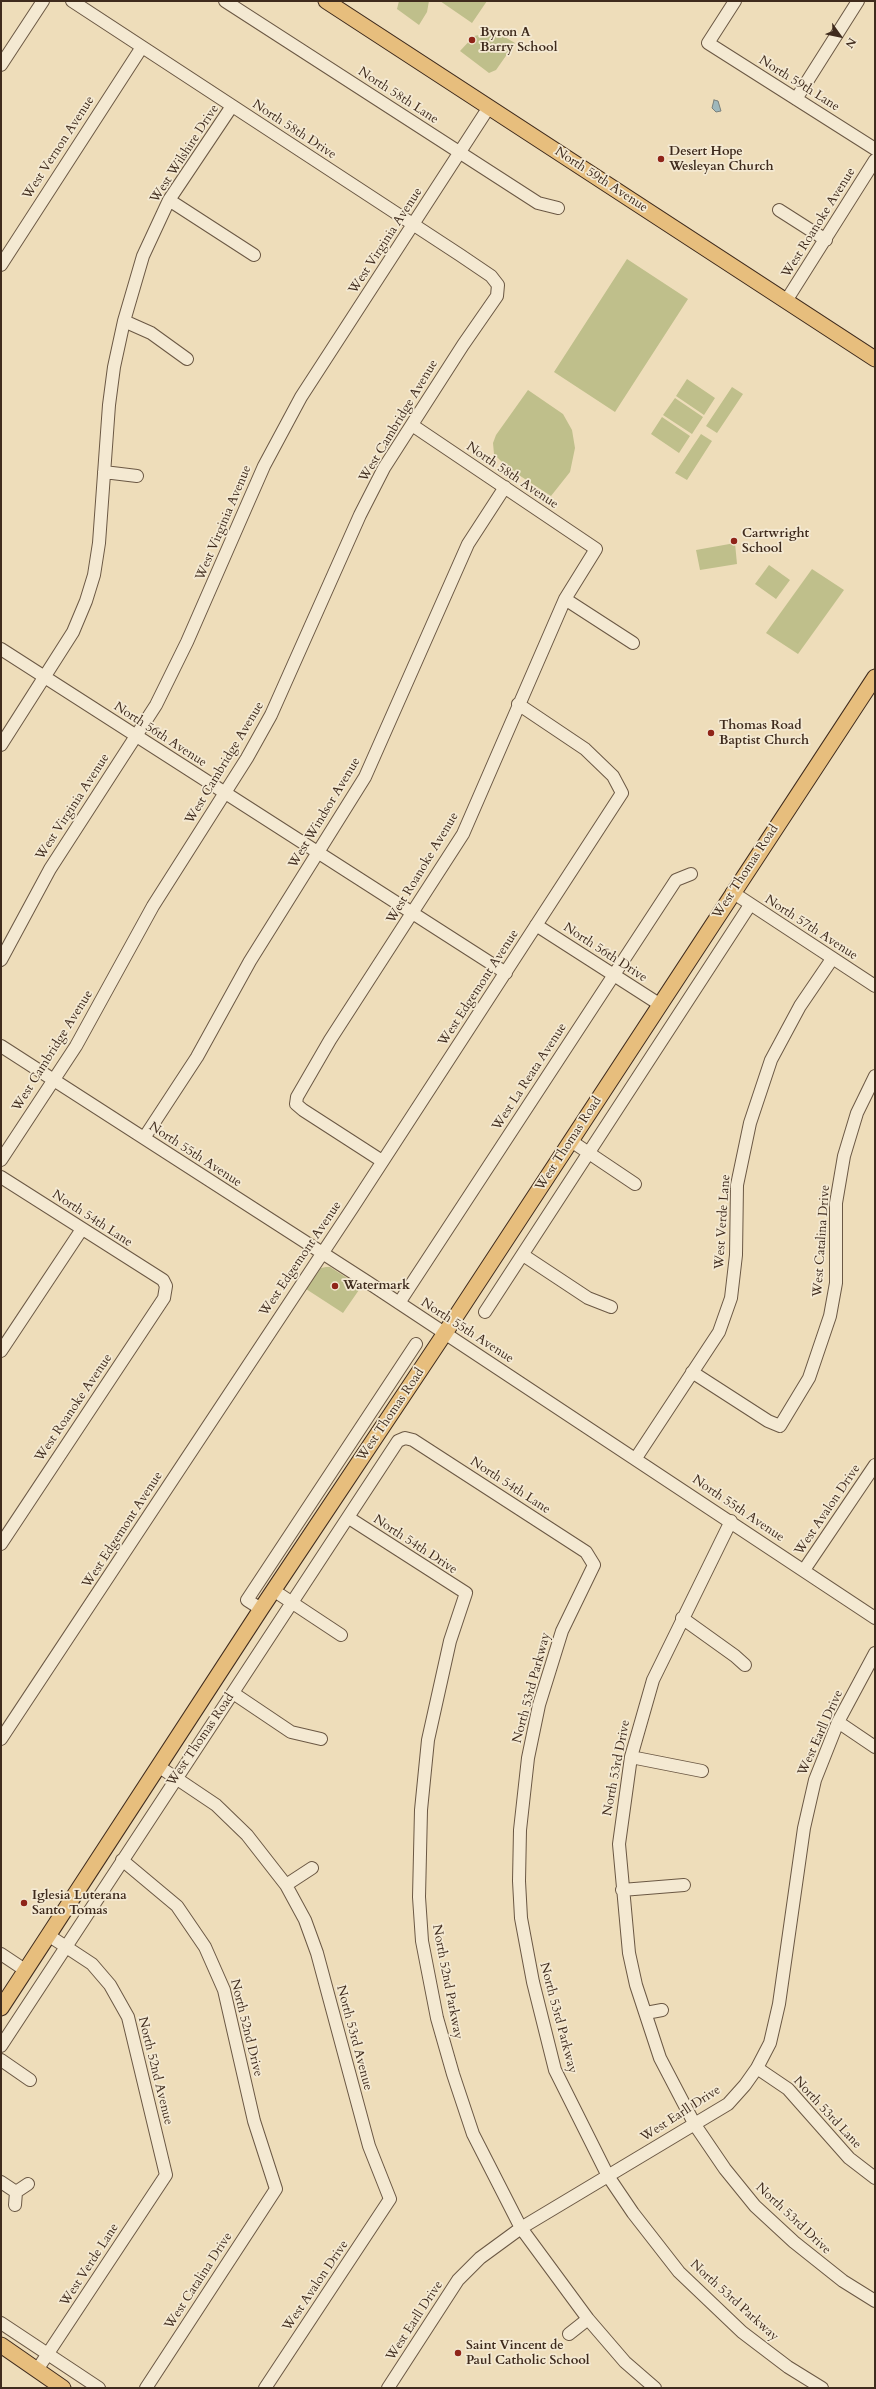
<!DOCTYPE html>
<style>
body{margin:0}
#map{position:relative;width:876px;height:2389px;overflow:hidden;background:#eeddba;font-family:Cardo,serif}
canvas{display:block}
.frame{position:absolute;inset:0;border:2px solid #3f2b1d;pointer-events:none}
.north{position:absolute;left:820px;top:16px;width:40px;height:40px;-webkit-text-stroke:3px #f4e9d2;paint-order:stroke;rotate:123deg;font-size:11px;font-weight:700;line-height:16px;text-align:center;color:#3f2b1d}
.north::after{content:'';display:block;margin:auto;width:14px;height:18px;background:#3f2b1d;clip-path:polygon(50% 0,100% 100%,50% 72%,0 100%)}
</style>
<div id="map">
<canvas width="876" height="2389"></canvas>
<div class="frame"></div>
<div class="north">N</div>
</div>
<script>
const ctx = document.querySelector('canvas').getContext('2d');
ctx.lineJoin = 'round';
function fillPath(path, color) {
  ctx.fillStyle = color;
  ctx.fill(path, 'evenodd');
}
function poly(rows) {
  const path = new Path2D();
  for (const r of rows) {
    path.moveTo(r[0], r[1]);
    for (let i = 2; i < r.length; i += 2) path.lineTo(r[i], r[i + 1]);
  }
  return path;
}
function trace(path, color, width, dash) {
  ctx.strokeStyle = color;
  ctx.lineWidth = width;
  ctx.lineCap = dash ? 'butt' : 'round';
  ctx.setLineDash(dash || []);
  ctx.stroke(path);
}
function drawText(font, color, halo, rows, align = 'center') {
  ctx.font = font + ' Cardo,serif';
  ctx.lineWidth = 3.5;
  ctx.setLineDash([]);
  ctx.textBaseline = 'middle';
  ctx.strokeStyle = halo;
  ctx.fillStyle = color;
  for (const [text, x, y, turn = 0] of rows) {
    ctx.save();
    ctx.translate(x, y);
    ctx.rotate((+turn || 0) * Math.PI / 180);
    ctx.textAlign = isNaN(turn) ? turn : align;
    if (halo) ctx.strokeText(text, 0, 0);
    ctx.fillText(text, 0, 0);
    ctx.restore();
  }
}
const green = poly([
 [399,1,429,1,427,12,419,25,397,9],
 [440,1,487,1,472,23],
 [489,33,503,36,515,43,496,70,489,73,460,51,474,36],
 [627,259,688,299,615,412,554,372],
 [687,379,715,398,704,415,676,396],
 [732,387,743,394,717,433,706,426],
 [528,390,563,414,572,430,575,448,570,472,551,496,508,468,494,454,493,443,496,435],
 [675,398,703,417,692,434,663,415],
 [662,417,690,436,679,453,651,434],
 [701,434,712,441,687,480,675,473],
 [735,543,737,564,700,570,696,550],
 [769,565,790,580,776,599,755,584],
 [812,569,844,590,798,654,766,633],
 [326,1267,330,1267,361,1287,343,1313,306,1289,321,1268]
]);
const water = poly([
 [714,100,718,101,721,111,716,112,712,108,714,100]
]);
const minor = poly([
 [225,1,538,203,558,208],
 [735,1,708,43,875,149],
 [1,65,43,1],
 [796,99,858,1],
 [169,200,254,255],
 [779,210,826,240],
 [1,265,142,47],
 [786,301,875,160],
 [124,321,151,333,187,359],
 [104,472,137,476],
 [565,599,633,643],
 [1,649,506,973],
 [1,745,73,632,86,601,94,575,99,543,109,405,114,367,124,321,143,256,169,200,232,106],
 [732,892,875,986],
 [536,925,659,1004],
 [1,960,50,869,156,705,187,642,264,466,301,397,489,107],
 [1,1046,369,1283,875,1618],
 [144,1138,197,1057,250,961,365,777,468,544,505,487],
 [571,1141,635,1184],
 [1,1160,76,1046,153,906,247,758,271,715,360,515,384,468,463,345,497,296,498,285,491,276,460,255,72,1],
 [382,1161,303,1110,296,1104,297,1097,330,1040,463,834,565,599,596,549,412,425],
 [1,1177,163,1280,166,1286,164,1298,1,1544],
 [523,1255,588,1298,611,1307],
 [399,1303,676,880,691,874],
 [485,1312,750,905],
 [1,1351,82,1229],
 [692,1372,768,1421,780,1426,809,1378,830,1316,836,1283,836,1203,844,1156,857,1113,875,1076],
 [636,1458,719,1332,731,1298,736,1255,737,1185,750,1123,771,1060,800,1006,832,959],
 [349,1518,466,1593,450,1641,428,1740,421,1810,419,1897,422,1941,437,2018,453,2074,473,2134,521,2228,588,2319,625,2362,655,2388],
 [731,1521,653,1680,631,1757,619,1844,629,1953,636,1985,660,2058,695,2125,725,2169,755,2206,794,2242,843,2281,875,2301],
 [804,1570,875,1465],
 [273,1590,341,1635],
 [261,1609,247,1600,416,1344],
 [682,1618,735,1656,745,1665],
 [233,1693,291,1732,321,1739],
 [838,1722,875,1747],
 [1,1739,353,1207,622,793,613,776,585,749,518,704],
 [631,1757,702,1771],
 [158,1766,216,1805,247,1835,286,1885,305,1920,317,1953,369,2146,390,2199,265,2388],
 [122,1860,177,1906,205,1947,224,1990,254,2121,276,2189,146,2388],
 [286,1885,312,1868],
 [622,1890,684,1885],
 [1,1954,25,1970],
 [646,2013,662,2010],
 [1,2046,398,1441,405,1438,413,1440,586,1552,594,1565,562,1631,539,1705,528,1758,520,1830,519,1881,521,1918,533,1982,555,2070,608,2176,633,2213,679,2272,742,2332,788,2367,822,2388],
 [1,2060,30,2080],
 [757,2068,788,2089,849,2158,875,2178],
 [1,2182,16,2192],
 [15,2205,16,2192,28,2184],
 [1,2323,99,2388],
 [569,2334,588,2319],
 [37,2370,166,2175,128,2017,110,1985,92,1964,48,1935],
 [388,2388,458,2280,480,2258,521,2228,728,2104,745,2085,757,2068,770,2043,779,2004,804,1828,815,1780,838,1722,875,1653]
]);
const major = poly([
 [326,1,875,359],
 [1,2008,261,1609,445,1333,875,677],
 [1,2345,63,2388]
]);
const markers = [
 [472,40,4,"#8f2418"],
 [661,159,4,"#8f2418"],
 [734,541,4,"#8f2418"],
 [711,733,4,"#8f2418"],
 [335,1286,4,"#8f2418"],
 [24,1903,4,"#8f2418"],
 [458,2353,4,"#8f2418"]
];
const poiNames = [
 ["Byron A",480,33],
 ["Barry School",480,48],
 ["Desert Hope",669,152],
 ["Wesleyan Church",669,167],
 ["Cartwright",742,534],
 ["School",742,549],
 ["Thomas Road",719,726],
 ["Baptist Church",719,741],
 ["Watermark",343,1286],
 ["Iglesia Luterana",32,1896],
 ["Santo Tomas",32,1911],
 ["Saint Vincent de",466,2346],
 ["Paul Catholic School",466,2361]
];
const streetNames = [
 ["North 59th Lane",799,84,32],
 ["North 58th Lane",398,96,33],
 ["North 58th Drive",294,130,33],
 ["West Vernon Avenue",59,148,-57],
 ["West Wilshire Drive",185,154,-57],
 ["North 59th Avenue",601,180,33],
 ["West Roanoke Avenue",819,223,-58],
 ["West Virginia Avenue",386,241,-57],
 ["West Cambridge Avenue",399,421,-59],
 ["North 58th Avenue",512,476,34],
 ["West Virginia Avenue",224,523,-67],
 ["North 56th Avenue",160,735,33],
 ["West Cambridge Avenue",225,763,-59],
 ["West Virginia Avenue",73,807,-57],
 ["West Windsor Avenue",325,813,-59],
 ["West Roanoke Avenue",423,868,-59],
 ["West Thomas Road",746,872,-57],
 ["North 57th Avenue",811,928,33],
 ["North 56th Drive",605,953,33],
 ["West Edgemont Avenue",479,988,-57],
 ["West Cambridge Avenue",53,1051,-58],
 ["West La Reata Avenue",530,1077,-57],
 ["West Thomas Road",569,1144,-57],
 ["North 55th Avenue",195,1155,33],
 ["North 54th Lane",92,1219,33],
 ["West Verde Lane",723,1222,-86],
 ["West Catalina Drive",822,1241,-86],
 ["West Edgemont Avenue",301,1259,-56],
 ["North 55th Avenue",467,1331,33],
 ["West Roanoke Avenue",74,1408,-56],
 ["West Thomas Road",391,1415,-56],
 ["North 54th Lane",510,1486,33],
 ["North 55th Avenue",738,1509,34],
 ["West Avalon Drive",828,1510,-56],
 ["West Edgemont Avenue",123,1530,-57],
 ["North 54th Drive",415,1545,33],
 ["North 53rd Parkway",532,1688,-75],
 ["West Earll Drive",821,1733,-66],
 ["West Thomas Road",201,1740,-56],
 ["North 53rd Drive",617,1768,-79],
 ["North 52nd Parkway",447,1982,79],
 ["North 53rd Parkway",558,2018,75],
 ["North 52nd Drive",246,2028,76],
 ["North 53rd Avenue",354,2038,75],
 ["North 52nd Avenue",155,2071,76],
 ["North 53rd Lane",827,2113,47],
 ["West Earll Drive",681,2114,-33],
 ["North 53rd Drive",793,2219,43],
 ["West Verde Lane",90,2265,-57],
 ["West Catalina Drive",199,2281,-57],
 ["West Avalon Drive",316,2286,-56],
 ["North 53rd Parkway",734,2301,42],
 ["West Earll Drive",415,2321,-57]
];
fillPath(green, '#bfbf8b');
fillPath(water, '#9fb8bc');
trace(water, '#79807c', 1);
trace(minor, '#6b5844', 14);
trace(major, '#3f2b1d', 17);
trace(minor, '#f4e9d2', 12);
trace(major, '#e7be7d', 15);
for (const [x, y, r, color] of markers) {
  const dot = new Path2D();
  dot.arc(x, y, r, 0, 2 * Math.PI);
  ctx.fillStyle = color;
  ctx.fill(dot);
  trace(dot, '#f4e9d2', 1.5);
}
drawText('bold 13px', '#3f2b1d', '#f4e9d2', poiNames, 'left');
drawText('13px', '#3f2b1d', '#f4e9d2', streetNames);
</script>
